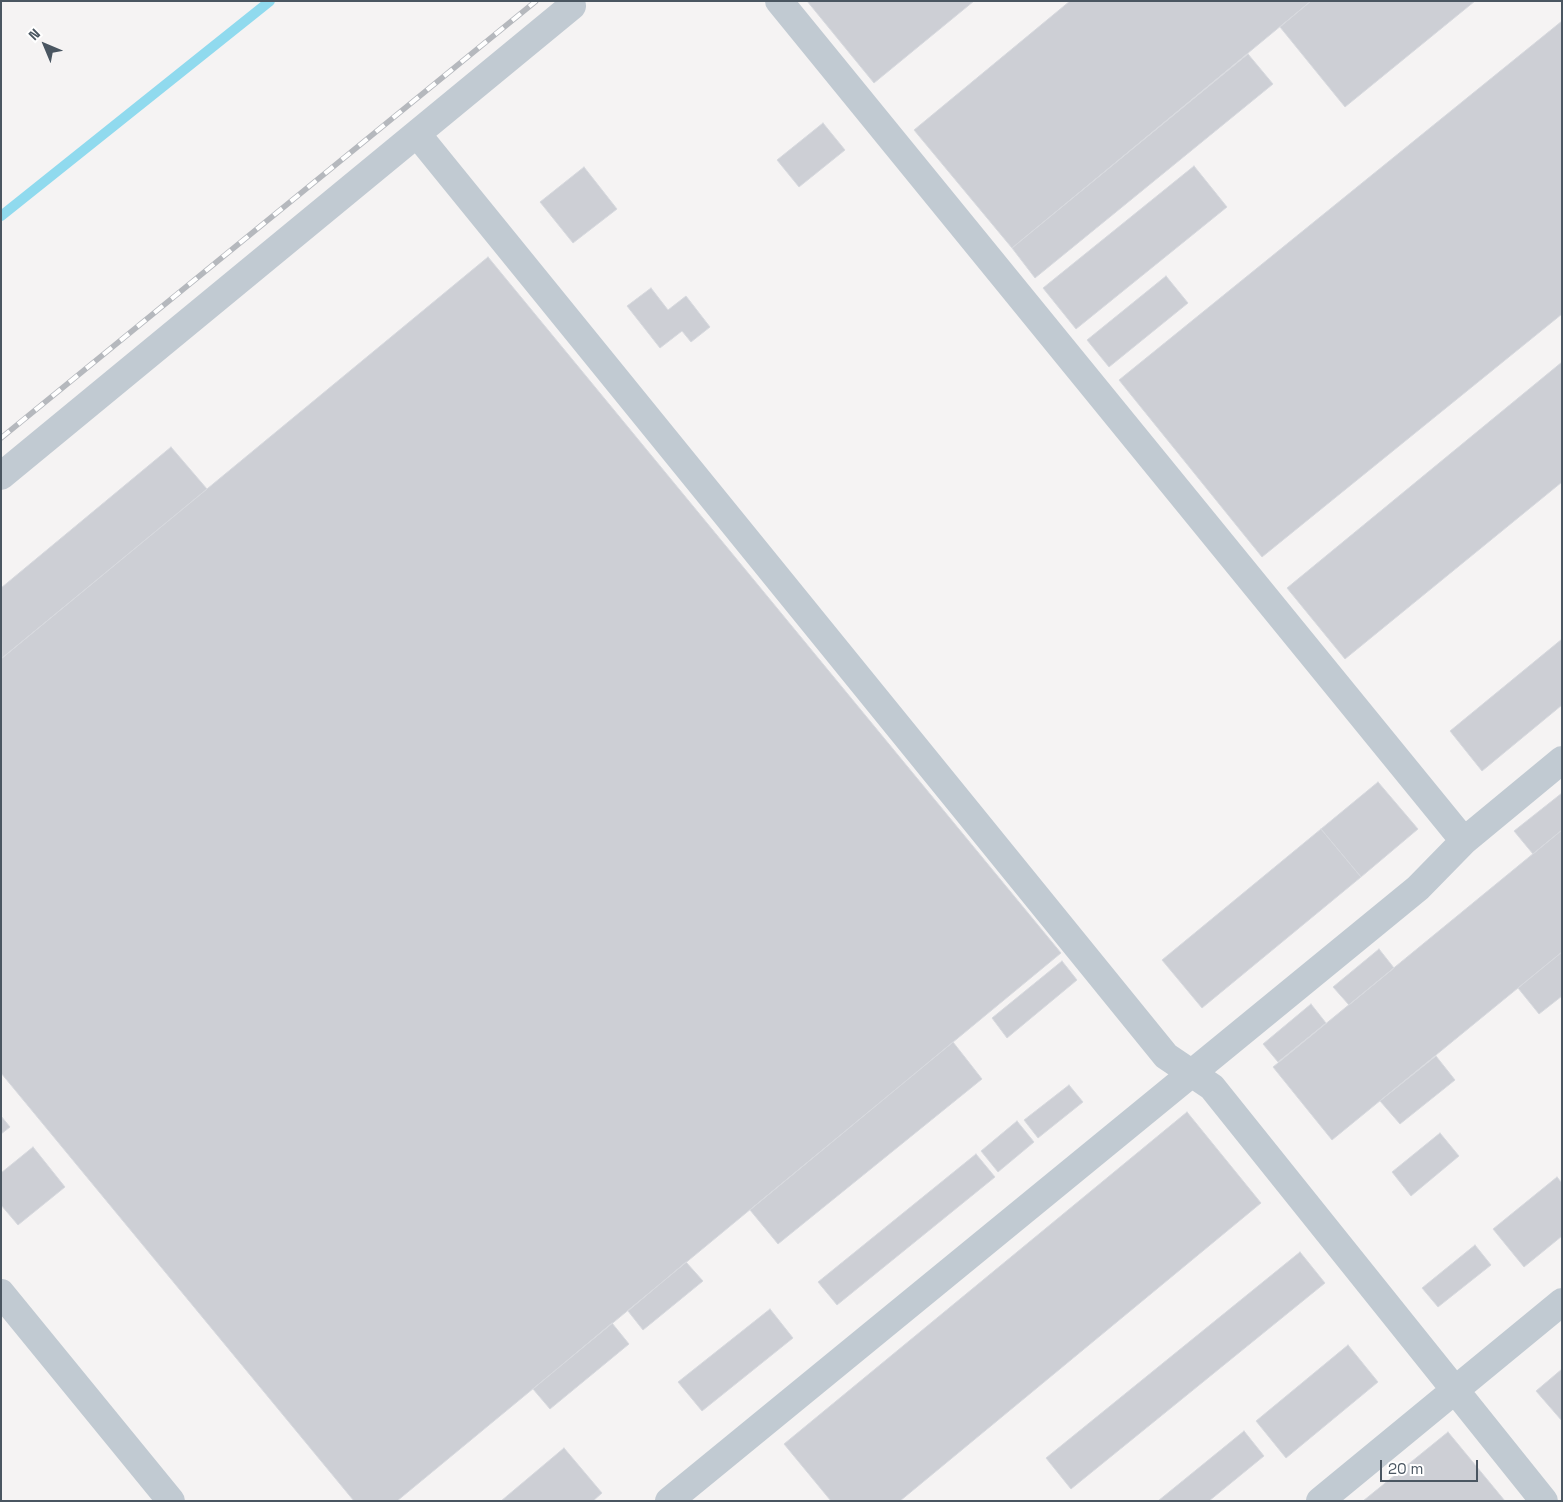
<!DOCTYPE html>
<style>
body{margin:0}
#map{position:relative;width:1563px;height:1502px;overflow:hidden;background:#f5f3f3;font-family:"Space Grotesk",sans-serif}
canvas{display:block}
.frame{position:absolute;inset:0;border:2px solid #4a5661;pointer-events:none}
.north{position:absolute;left:20px;top:20px;width:50px;height:50px;-webkit-text-stroke:4px #fff;paint-order:stroke;rotate:315deg;font-size:14px;font-weight:700;line-height:20px;text-align:center;color:#4a5661}
.north::after{content:'';display:block;margin:auto;width:18px;height:22px;background:#4a5661;clip-path:polygon(50% 0,100% 100%,50% 72%,0 100%)}
.scale{position:absolute;left:1380px;top:1460px;width:98px;height:22px;box-sizing:border-box;border:2px solid #4a5661;border-top:0;padding-left:6px;font-size:15px;line-height:18px;white-space:nowrap;color:#4a5661;-webkit-text-stroke:4px #fff;paint-order:stroke}
</style>
<div id="map">
<canvas width="1563" height="1502"></canvas>
<div class="frame"></div>
<div class="north">N</div>
<div class="scale">20 m</div>
</div>
<script>
const ctx = document.querySelector('canvas').getContext('2d');
ctx.lineJoin = 'round';
function poly(rows) {
  const path = new Path2D();
  for (const r of rows) {
    path.moveTo(r[0], r[1]);
    for (let i = 2; i < r.length; i += 2) path.lineTo(r[i], r[i + 1]);
  }
  return path;
}
function trace(path, color, width, dash) {
  ctx.strokeStyle = color;
  ctx.lineWidth = width;
  ctx.lineCap = dash ? 'butt' : 'round';
  ctx.setLineDash(dash || []);
  ctx.stroke(path);
}
function fillPath(path, color) {
  ctx.fillStyle = color;
  ctx.fill(path, 'evenodd');
}
const stream = poly([
 [1,216,270,1]
]);
const building = poly([
 [807,1,974,1,874,83,807,1],
 [1070,1,1311,1,1012,248,914,130,1070,1],
 [1311,1,1475,1,1345,107,1280,27,1311,1],
 [1562,21,1562,314,1262,557,1119,380,1562,21],
 [1248,54,1273,84,1035,278,1012,248,1248,54],
 [823,123,845,150,799,187,777,160,823,123],
 [1194,166,1227,207,1076,329,1043,288,1194,166],
 [584,167,617,209,573,243,540,202,584,167],
 [488,257,1061,953,397,1501,354,1501,1,1073,1,659,488,257],
 [1166,276,1188,303,1109,367,1087,340,1166,276],
 [651,288,668,310,686,296,710,327,691,342,682,331,660,348,627,306,651,288],
 [1562,362,1562,482,1345,659,1287,588,1562,362],
 [171,447,207,489,2,658,1,588,171,447],
 [1562,639,1562,705,1482,771,1450,731,1562,639],
 [1378,782,1418,829,1361,877,1321,829,1378,782],
 [1562,793,1562,830,1533,854,1514,831,1562,793],
 [1321,829,1361,877,1202,1008,1162,960,1321,829],
 [1562,830,1562,952,1332,1140,1273,1067,1562,830],
 [1379,949,1394,968,1349,1005,1333,987,1379,949],
 [1562,952,1562,996,1539,1014,1518,988,1562,952],
 [1062,961,1077,980,1007,1038,992,1018,1062,961],
 [1311,1004,1326,1023,1278,1062,1263,1044,1311,1004],
 [953,1042,982,1079,778,1244,750,1210,953,1042],
 [1436,1056,1455,1080,1400,1124,1380,1101,1436,1056],
 [1069,1085,1083,1102,1038,1138,1024,1120,1069,1085],
 [1187,1112,1261,1203,900,1501,831,1501,784,1444,1187,1112],
 [1,1116,10,1127,1,1134,1,1116],
 [1017,1121,1034,1142,998,1172,981,1151,1017,1121],
 [1440,1133,1459,1156,1411,1196,1392,1172,1440,1133],
 [33,1147,65,1187,18,1225,1,1205,1,1173,33,1147],
 [976,1154,995,1177,837,1305,818,1282,976,1154],
 [1557,1177,1562,1183,1562,1236,1524,1267,1493,1229,1557,1177],
 [1475,1245,1491,1265,1438,1307,1422,1288,1475,1245],
 [1300,1252,1325,1283,1071,1489,1046,1458,1300,1252],
 [686,1262,703,1281,643,1330,628,1311,686,1262],
 [770,1309,793,1338,702,1411,678,1382,770,1309],
 [612,1323,629,1344,550,1409,533,1389,612,1323],
 [1348,1345,1378,1382,1286,1458,1256,1421,1348,1345],
 [1562,1369,1562,1421,1536,1391,1562,1369],
 [1244,1431,1264,1456,1209,1501,1158,1501,1244,1431],
 [1448,1432,1505,1501,1363,1501,1448,1432],
 [564,1448,602,1493,593,1501,501,1501,564,1448]
]);
const minor = poly([
 [779,1,1464,841],
 [417,134,1166,1056,1212,1087,1544,1501],
 [1,476,572,6],
 [1,1293,171,1501],
 [669,1501,1418,888,1464,841,1562,760],
 [1320,1501,1562,1302]
]);
const rail = poly([
 [1,438,536,1]
]);
trace(stream, '#90daee', 10);
fillPath(building, '#cdcfd5');
trace(building, '#d7d9de', 1);
trace(minor, '#c1cad2', 28);
trace(rail, '#b5b8bd', 5.5);
trace(rail, '#fff', 4, [11]);
</script>
